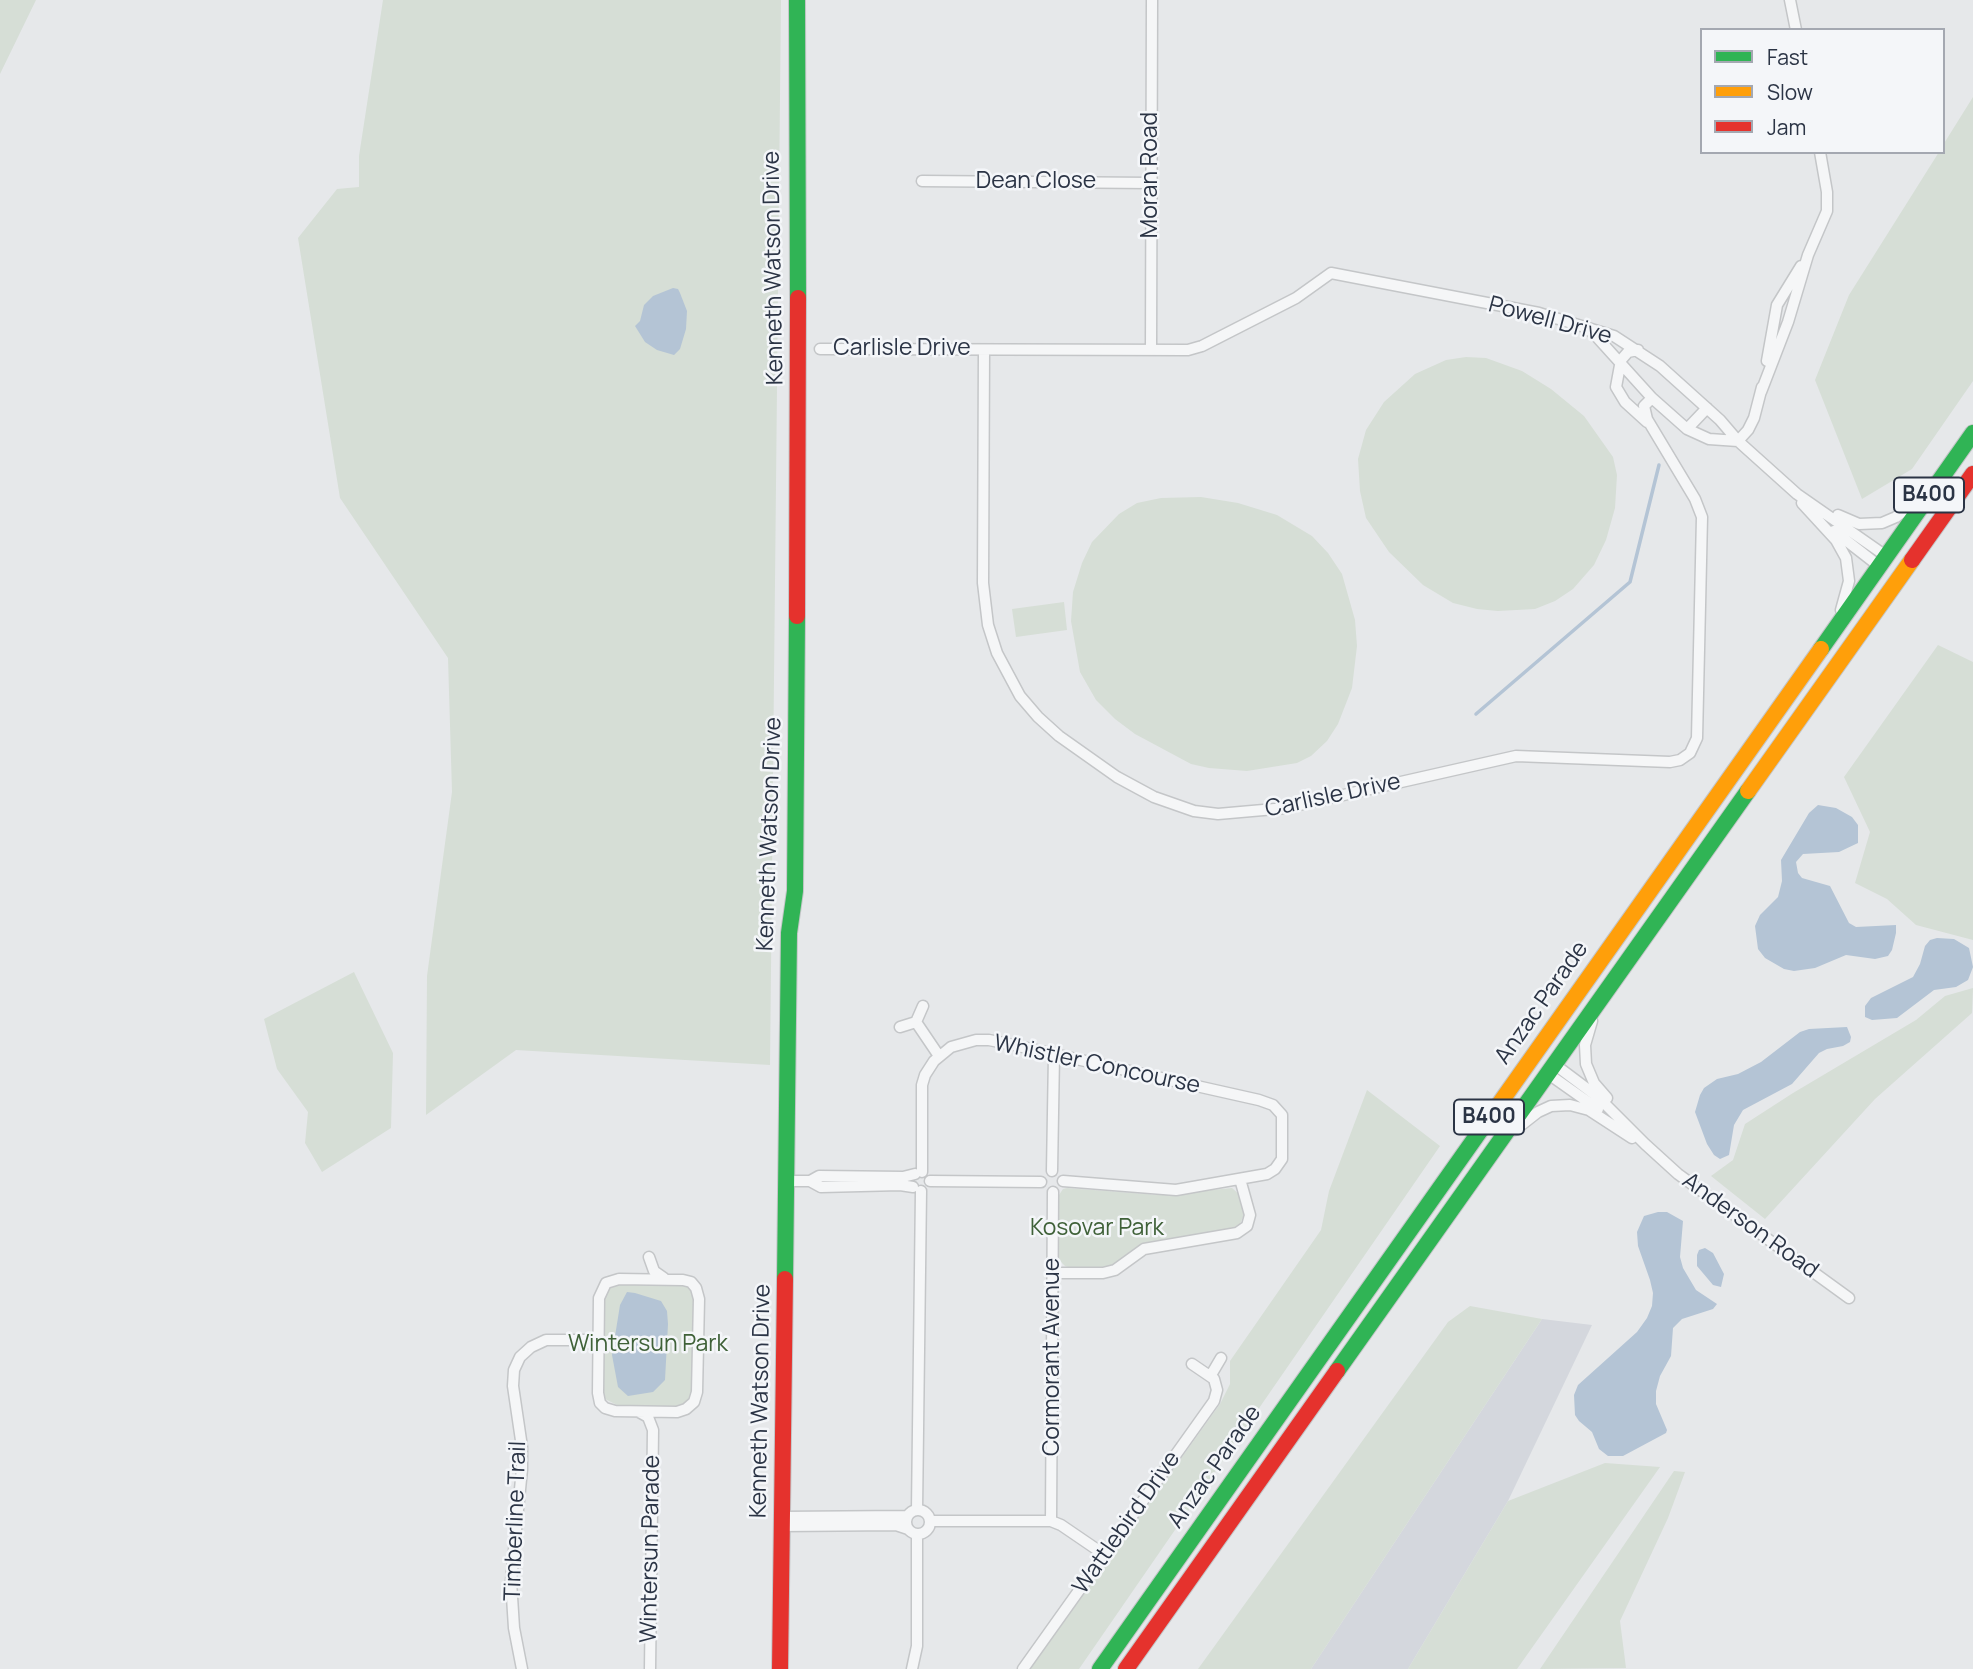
<!DOCTYPE html>
<style>
body{margin:0}
#map{position:relative;width:1973px;height:1669px;overflow:hidden;background:#e6e8ea;font-family:Manrope,sans-serif}
canvas{display:block}
.legend{position:absolute;left:1700px;top:28px;width:245px;height:126px;box-sizing:border-box;background:#f4f6f9;border:2px solid #a4a8b1;margin:0;padding:9px 12px;list-style:none;font-size:21px;color:#2b3445}
.legend li{display:flex;align-items:center;gap:14px;height:35px}
.legend b{width:35px;border:2px solid #a4a8b1}
</style>
<div id="map">
<canvas width="1973" height="1669"></canvas>
<ul class="legend">
<li><b style="height:9px;background:#30b455"></b>Fast</li>
<li><b style="height:9px;background:#ff9f0a"></b>Slow</li>
<li><b style="height:9px;background:#e5322d"></b>Jam</li>
</ul>
</div>
<script>
const ctx = document.querySelector('canvas').getContext('2d');
ctx.lineJoin = 'round';
function fillPath(path, color) {
  ctx.fillStyle = color;
  ctx.fill(path, 'evenodd');
}
function poly(rows) {
  const path = new Path2D();
  for (const r of rows) {
    if (r.length === 3) {
      path.moveTo(r[0] + r[2], r[1]);
      path.arc(r[0], r[1], r[2], 0, 2 * Math.PI);
      continue;
    }
    path.moveTo(r[0], r[1]);
    for (let i = 2; i < r.length; i += 2) path.lineTo(r[i], r[i + 1]);
  }
  return path;
}
function trace(path, color, width, dash) {
  ctx.strokeStyle = color;
  ctx.lineWidth = width;
  ctx.lineCap = dash ? 'butt' : 'round';
  ctx.setLineDash(dash || []);
  ctx.stroke(path);
}
function drawText(font, color, halo, rows, align = 'center') {
  ctx.font = font + ' Manrope,sans-serif';
  ctx.lineWidth = 5;
  ctx.setLineDash([]);
  ctx.textBaseline = 'middle';
  ctx.strokeStyle = halo;
  ctx.fillStyle = color;
  for (const [text, x, y, turn = 0] of rows) {
    ctx.save();
    ctx.translate(x, y);
    ctx.rotate((+turn || 0) * Math.PI / 180);
    ctx.textAlign = isNaN(turn) ? turn : align;
    if (halo) ctx.strokeText(text, 0, 0);
    ctx.fillText(text, 0, 0);
    ctx.restore();
  }
}
const built = poly([
 [1542,1319,1592,1325,1508,1501,1408,1669,1311,1669]
]);
const green = poly([
 [0,0,36,0,0,74],
 [383,0,781,0,770,1065,516,1050,426,1115,427,976,452,792,448,658,340,498,298,238,337,189,359,187,359,156],
 [1973,97,1973,381,1912,469,1862,499,1815,380,1849,295,1939,152,1943,152,1943,145],
 [1466,357,1486,358,1522,371,1551,389,1584,416,1613,457,1617,475,1615,508,1606,540,1594,565,1573,589,1555,601,1535,609,1498,611,1477,609,1453,603,1423,585,1389,552,1366,518,1360,491,1358,459,1366,430,1384,402,1415,374,1446,360],
 [1201,497,1238,503,1277,515,1312,536,1328,553,1342,574,1355,620,1357,646,1352,688,1338,724,1327,741,1311,756,1297,763,1247,771,1209,768,1191,764,1135,734,1115,719,1096,700,1080,672,1071,621,1073,592,1082,563,1092,542,1119,514,1137,503,1161,498],
 [1064,602,1067,630,1016,637,1012,609],
 [1938,645,1973,662,1973,940,1916,925,1887,899,1855,883,1870,832,1844,777],
 [354,972,393,1053,391,1128,322,1172,305,1143,308,1112,277,1069,264,1019],
 [1973,988,1972,1013,1875,1099,1765,1219,1711,1176,1733,1160,1745,1124,1793,1093,1916,1020,1945,996],
 [1367,1090,1440,1146,1079,1669,1030,1669,1220,1404,1230,1384,1230,1361,1321,1230,1329,1191],
 [1067,1188,1159,1195,1232,1188,1240,1195,1245,1212,1240,1224,1229,1230,1153,1244,1116,1264,1104,1268,1071,1268,1065,1266,1057,1258,1057,1198,1063,1189],
 [613,1284,682,1284,689,1286,692,1291,694,1298,693,1391,690,1398,685,1404,674,1407,654,1407,617,1405,605,1399,602,1390,604,1294],
 [1470,1306,1542,1319,1311,1669,1198,1669,1448,1322],
 [1605,1463,1660,1467,1517,1669,1408,1669,1508,1501],
 [1674,1471,1685,1472,1668,1518,1620,1621,1626,1668,1540,1669]
]);
const water = poly([
 [673,288,678,289,680,293,687,311,686,329,680,349,674,355,657,350,645,342,635,326,640,321,644,305,653,296],
 [1818,805,1836,808,1852,817,1858,825,1858,843,1839,852,1803,854,1796,862,1798,873,1802,878,1830,886,1849,923,1856,927,1896,925,1896,933,1892,950,1888,956,1875,959,1846,955,1815,968,1794,971,1784,969,1765,958,1758,949,1755,926,1760,915,1778,897,1782,881,1781,860,1809,813],
 [1937,938,1954,939,1969,948,1973,967,1968,980,1956,987,1934,990,1897,1018,1872,1020,1865,1017,1865,1006,1871,998,1913,977,1920,964,1925,946,1930,940],
 [1847,1027,1851,1037,1850,1042,1843,1046,1827,1049,1819,1053,1792,1084,1743,1110,1734,1125,1729,1155,1720,1159,1714,1155,1707,1144,1695,1112,1700,1095,1704,1088,1717,1079,1738,1074,1761,1062,1800,1032,1809,1029],
 [1658,1212,1667,1212,1683,1221,1680,1257,1683,1268,1696,1290,1717,1304,1713,1309,1682,1319,1673,1328,1671,1356,1660,1376,1656,1391,1656,1404,1667,1430,1666,1433,1623,1456,1608,1456,1599,1449,1592,1432,1579,1421,1575,1415,1574,1395,1578,1385,1637,1332,1647,1318,1652,1306,1653,1293,1650,1280,1638,1246,1637,1232,1644,1216],
 [1705,1248,1713,1253,1724,1274,1721,1287,1713,1285,1697,1266,1697,1255,1699,1250],
 [627,1292,635,1293,661,1301,667,1311,668,1324,665,1380,653,1392,628,1396,618,1387,612,1355,620,1305]
]);
const stream = poly([
 [1476,714,1630,582,1659,465]
]);
const street = poly([
 [1790,0,1796,30],
 [922,181,1151,183],
 [1588,329,1595,335,1652,398,1687,429,1709,439,1738,441],
 [820,349,1188,350,1202,346,1296,298,1331,273,1539,313,1614,336,1660,366,1720,420,1738,441,1797,494,1886,556],
 [984,350,983,583,988,625,997,653,1020,696,1038,717,1059,736,1117,777,1154,797,1194,811,1218,814,1286,808,1516,756,1670,762,1680,760,1690,753,1697,738,1702,517,1695,499,1647,419,1644,406,1652,398],
 [1151,350,1152,0],
 [1638,350,1628,352,1621,360,1616,387,1625,402,1647,422],
 [1767,361,1777,305,1801,266],
 [1761,392,1788,322,1808,255,1827,211,1827,192,1820,152],
 [1687,429,1707,408],
 [1738,441,1748,430,1754,418,1762,387],
 [1802,503,1836,540,1846,558,1849,581,1841,610],
 [1838,515,1859,524,1882,523,1896,517,1922,496],
 [1834,531,1879,566],
 [1592,1021,1585,1045,1586,1064,1594,1083,1607,1098],
 [916,1022,939,1056],
 [900,1027,916,1022,923,1006],
 [1554,1064,1598,1097,1645,1144,1678,1174,1849,1298],
 [1547,1073,1598,1109],
 [1515,1130,1538,1112,1551,1106,1570,1105,1589,1110,1632,1138],
 [1052,1171,1054,1055],
 [922,1172,922,1085,925,1075,934,1061,951,1047,976,1040,989,1040,1014,1045,1259,1100,1273,1105,1282,1115,1282,1159,1275,1169,1267,1174,1176,1190,1063,1181],
 [787,1181,810,1181,821,1187,900,1185,913,1187],
 [810,1181,819,1176,903,1177,915,1174],
 [930,1181,1041,1182],
 [649,1257,654,1271,664,1278],
 [1053,1273,1103,1273,1115,1270,1144,1249,1237,1233,1247,1226,1250,1215,1240,1179],
 [619,1279,683,1280,691,1282,696,1288,699,1299,697,1392,694,1402,686,1409,677,1412,615,1411,605,1408,600,1403,598,1393,599,1298,606,1283,619,1279],
 [1211,1375,1221,1358],
 [639,1412,648,1417,653,1430,650,1669],
 [917,1510,921,1191],
 [918,1522,12],
 [782,1517,907,1516],
 [930,1521,1051,1521,1061,1525,1105,1555],
 [1051,1521,1053,1192],
 [782,1526,896,1525,908,1529],
 [522,1669,514,1628,511,1581,522,1469,522,1447,513,1386,514,1370,520,1357,531,1347,546,1340,586,1340,598,1349],
 [912,1669,917,1646,917,1534],
 [1023,1669,1214,1401,1217,1390,1214,1379,1192,1364]
]);
const fast = poly([
 [797,0,798,298],
 [1821,649,1973,433],
 [785,1279,789,933,795,891,797,616],
 [1337,1371,1748,791],
 [1100,1669,1490,1117]
]);
const slow = poly([
 [1748,791,1912,560],
 [1490,1117,1821,649]
]);
const jam = poly([
 [1912,560,1973,474],
 [797,616,798,298],
 [780,1669,785,1279],
 [1126,1669,1337,1371]
]);
const shields = [
 [1929,495,70],
 [1489,1117,70]
];
const shieldNames = [
 ["B400",1929,495],
 ["B400",1489,1117]
];
const streetNames = [
 ["Moran Road",1151,175,-90],
 ["Dean Close",1036,182],
 ["Kenneth Watson Drive",774,268,-91],
 ["Powell Drive",1550,321,15],
 ["Carlisle Drive",902,349],
 ["Carlisle Drive",1333,796,-12],
 ["Kenneth Watson Drive",770,834,-88],
 ["Anzac Parade",1542,1003,-55],
 ["Whistler Concourse",1097,1065,12],
 ["Anderson Road",1750,1226,36],
 ["Cormorant Avenue",1053,1357,-90],
 ["Kenneth Watson Drive",761,1401,-89],
 ["Anzac Parade",1215,1467,-55],
 ["Timberline Trail",516,1521,-88],
 ["Wattlebird Drive",1127,1523,-55],
 ["Wintersun Parade",651,1549,-89]
];
const parkNames = [
 ["Kosovar Park",1097,1229],
 ["Wintersun Park",648,1345]
];
fillPath(built, '#d4d7dd');
fillPath(green, '#d6ded6');
fillPath(water, '#b4c4d5');
trace(stream, '#b4c4d5', 3.5);
trace(street, '#c4c6c8', 13);
trace(fast, '#c4c6c8', 18);
trace(slow, '#c4c6c8', 18);
trace(jam, '#c4c6c8', 18);
trace(street, '#f5f6f7', 10);
trace(fast, '#30b455', 16);
trace(slow, '#ff9f0a', 16);
trace(jam, '#e5322d', 16);
for (const [x, y, w] of shields) {
  const box = new Path2D();
  box.roundRect(x - w / 2, y - 17.5, w, 35, 5);
  ctx.fillStyle = '#f4f6f9';
  ctx.fill(box);
  trace(box, '#2b3445', 2);
}
drawText('bold 21px', '#2b3445', null, shieldNames);
drawText('23px', '#2b3445', '#f4f6f9', streetNames);
drawText('23px', '#3f6138', '#f4f6f9', parkNames);
</script>
